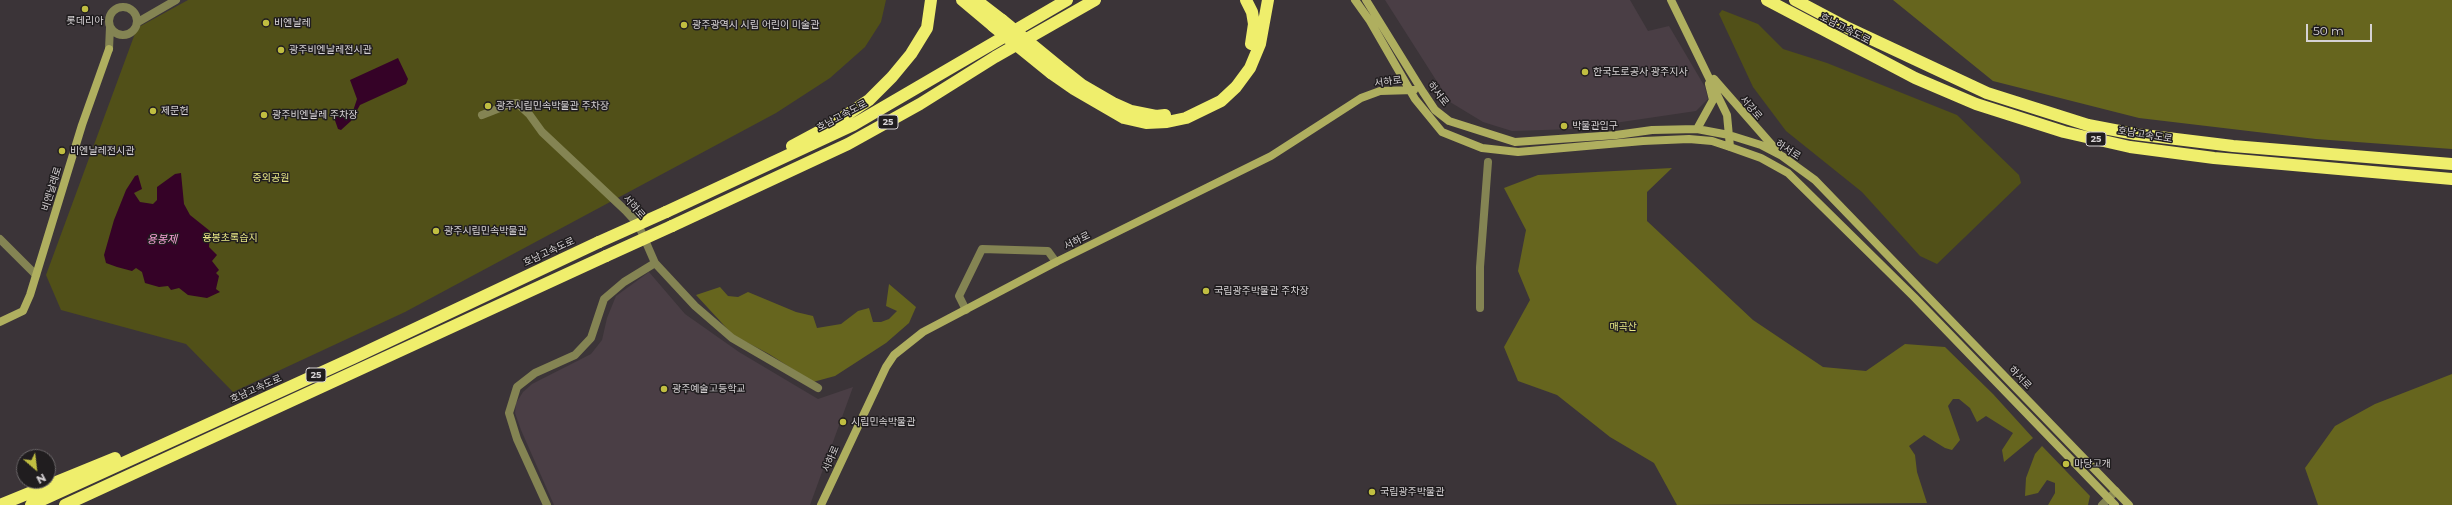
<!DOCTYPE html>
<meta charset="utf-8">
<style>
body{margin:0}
#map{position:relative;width:2452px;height:505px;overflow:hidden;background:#3b3438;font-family:Montserrat,sans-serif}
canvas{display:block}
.north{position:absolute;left:16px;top:449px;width:40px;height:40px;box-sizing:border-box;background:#201d1f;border:1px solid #696567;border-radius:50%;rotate:152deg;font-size:11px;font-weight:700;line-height:16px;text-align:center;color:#d6d2d4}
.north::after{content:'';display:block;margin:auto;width:14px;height:18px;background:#c0be41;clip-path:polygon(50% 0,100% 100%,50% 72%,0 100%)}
.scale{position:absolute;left:2306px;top:24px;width:66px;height:18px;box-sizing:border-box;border:2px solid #d6d2d4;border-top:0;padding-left:5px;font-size:12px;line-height:14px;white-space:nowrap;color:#d6d2d4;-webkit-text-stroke:3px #201d1f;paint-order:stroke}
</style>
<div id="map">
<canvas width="2452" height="505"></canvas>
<div class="north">N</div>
<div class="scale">50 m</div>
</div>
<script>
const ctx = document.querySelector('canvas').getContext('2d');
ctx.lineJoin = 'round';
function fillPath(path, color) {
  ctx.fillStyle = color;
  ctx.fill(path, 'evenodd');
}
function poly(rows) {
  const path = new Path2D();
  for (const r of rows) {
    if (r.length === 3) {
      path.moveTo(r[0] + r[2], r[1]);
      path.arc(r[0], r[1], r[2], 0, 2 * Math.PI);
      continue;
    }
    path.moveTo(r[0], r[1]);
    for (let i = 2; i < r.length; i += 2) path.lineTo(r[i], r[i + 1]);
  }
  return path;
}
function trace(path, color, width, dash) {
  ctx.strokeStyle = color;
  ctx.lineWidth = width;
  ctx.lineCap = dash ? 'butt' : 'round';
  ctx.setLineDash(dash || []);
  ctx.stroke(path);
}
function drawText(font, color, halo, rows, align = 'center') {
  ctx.font = font + ' Montserrat,"Noto Sans KR",sans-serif';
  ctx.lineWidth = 3;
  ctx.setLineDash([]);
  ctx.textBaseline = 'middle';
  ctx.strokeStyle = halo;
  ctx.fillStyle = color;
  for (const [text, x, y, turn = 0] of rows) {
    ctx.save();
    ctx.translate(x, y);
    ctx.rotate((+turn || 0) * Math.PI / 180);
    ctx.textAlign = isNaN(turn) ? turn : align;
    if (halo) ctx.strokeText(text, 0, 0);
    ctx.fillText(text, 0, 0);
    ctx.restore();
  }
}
const built = poly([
 [1385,0,1630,0,1648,31,1669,26,1705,87,1708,99,1696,111,1574,129,1512,131,1483,122,1450,102],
 [649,272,685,314,739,352,818,399,853,387,810,505,554,505,521,430,515,413,516,403,523,392,532,384,591,354,602,340,607,318,616,296]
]);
const green = poly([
 [188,0,886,0,881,22,865,47,830,78,776,113,405,312,233,392,186,344,61,310,46,275,137,28],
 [1722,10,1758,24,1783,49,1827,63,1957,115,2019,175,2021,183,1937,264,1920,256,1862,192,1786,131,1753,87,1719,14]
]);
const forest = poly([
 [1893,0,2452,0,2452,149,2316,139,2139,118,1993,81],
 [1672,168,1647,192,1647,221,1753,320,1823,367,1866,371,1905,344,1945,347,1993,394,2033,438,2004,462,2002,450,2013,433,1986,416,1977,422,1970,408,1959,399,1953,399,1948,406,1960,440,1952,450,1945,448,1924,435,1909,446,1915,455,1917,472,1927,503,1677,505,1654,463,1610,437,1557,395,1518,381,1504,347,1530,300,1518,271,1526,230,1504,188,1538,175],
 [889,284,916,307,909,323,886,343,835,376,813,382,769,354,733,335,696,295,720,287,728,296,738,297,748,292,796,312,813,316,817,328,841,324,858,311,869,308,873,322,881,322,889,319,897,311,886,306],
 [2452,374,2452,505,2318,505,2305,468,2335,426,2375,404],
 [2042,446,2090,496,2088,505,2048,505,2055,493,2055,483,2047,480,2038,493,2025,496,2026,478,2035,454]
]);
const water = poly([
 [398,58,408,79,406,84,360,105,351,121,341,130,338,129,332,112,337,109,342,114,347,114,353,111,357,99,350,80],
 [181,173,184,204,190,215,210,231,209,247,217,255,212,261,219,270,216,273,219,276,216,289,220,292,207,298,188,295,179,288,171,290,168,286,159,287,145,283,142,272,136,268,132,271,117,267,106,263,104,255,114,220,126,190,135,176,138,175,142,189,134,193,140,202,153,204,157,200,157,187,175,174]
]);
const street = poly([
 [123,21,14],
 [138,22,176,0],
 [109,49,110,27],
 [482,115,510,104,517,103,529,114,542,132,625,210,638,224,655,263,695,306,732,338,818,388],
 [0,239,36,275],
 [1480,308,1480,267,1488,162],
 [966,310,959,296,982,249,1048,251,1056,262],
 [547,505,517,439,509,413,517,387,535,373,575,355,591,338,604,299,624,282,655,263],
 [2102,505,2116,491]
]);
const secondary = poly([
 [1355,0,1370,21,1415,99,1442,132,1482,148,1518,152,1643,141,1689,139,1712,141,1730,147,1761,158,1788,173,1914,297,2115,505],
 [1366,0,1423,92,1435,110,1449,121,1515,142,1616,135,1652,130,1697,129,1729,135,1761,145,1782,156,1815,180,2129,505],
 [1671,0,1727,115,1730,147],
 [1714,79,1778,152],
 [1697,129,1713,100,1709,84],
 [0,322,23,311,30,295,82,125,109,49],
 [821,505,886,367,894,355,923,332,1056,262,1271,156,1361,98,1380,91,1414,90]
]);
const highway = poly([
 [962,0,993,26],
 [976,0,1002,20],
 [1246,0,1252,12,1254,24,1251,44],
 [1767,0,1915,78,1976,104,2064,132,2130,147,2214,158,2452,179],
 [1795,0,1848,28,1987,93,2088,125,2135,134,2233,146,2452,164],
 [1058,66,1082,85,1113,103,1131,111,1156,116,1165,115],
 [1051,73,1074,89,1124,118,1146,123,1167,122,1186,118,1221,101,1236,87,1250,68,1260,44,1268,0],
 [792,146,833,124,869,100,892,77,911,54,927,28,931,0],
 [666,212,853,125,1067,0],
 [672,226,848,144,920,104,995,57,1095,0],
 [0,505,115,458],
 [31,505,353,358,599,242],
 [65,505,606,256]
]);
const highwayBridge = poly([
 [1002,20,1058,66],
 [993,26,1051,73],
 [599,242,666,212],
 [606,256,672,226]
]);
const markers = [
 [85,9,4,"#c0be41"],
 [266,23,4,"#c0be41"],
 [684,25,4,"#c0be41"],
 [281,50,4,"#c0be41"],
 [1585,72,4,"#c0be41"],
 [488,106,4,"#c0be41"],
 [153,111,4,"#c0be41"],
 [264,115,4,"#c0be41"],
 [1564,126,4,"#c0be41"],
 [62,151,4,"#c0be41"],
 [436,231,4,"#c0be41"],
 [1206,291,4,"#c0be41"],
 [664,389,4,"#c0be41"],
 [843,422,4,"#c0be41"],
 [2066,464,4,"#c0be41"],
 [1372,492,4,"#c0be41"]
];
const shields = [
 [888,122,20],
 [2096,139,20],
 [316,375,20]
];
const shieldNames = [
 ["25",888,122],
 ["25",2096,139],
 ["25",316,375]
];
const poiNames = [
 ["롯데리아",85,21,"center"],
 ["비엔날레",274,23],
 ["광주광역시 시립 어린이 미술관",692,25],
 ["광주비엔날레전시관",289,50],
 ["한국도로공사 광주지사",1593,72],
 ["광주시립민속박물관 주차장",496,106],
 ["제문헌",161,111],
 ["광주비엔날레 주차장",272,115],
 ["박물관입구",1572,126],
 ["비엔날레전시관",70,151],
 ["광주시립민속박물관",444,231],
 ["국립광주박물관 주차장",1214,291],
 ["광주예술고등학교",672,389],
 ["시립민속박물관",851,422],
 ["마당고개",2074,464],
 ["국립광주박물관",1380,492]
];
const streetNames = [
 ["호남고속도로",1845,29,27],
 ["서하로",1388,82,-8],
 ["하서로",1438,94,52],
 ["서강로",1751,108,49],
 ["호남고속도로",842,116,-28],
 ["호남고속도로",2145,135,9],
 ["하서로",1788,150,33],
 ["비엔날레로",52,189,-73],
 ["서하로",634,207,49],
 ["서하로",1077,241,-26],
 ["호남고속도로",549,252,-25],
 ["하서로",2020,378,46],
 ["호남고속도로",256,389,-24],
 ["서하로",831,459,-67]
];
const parkNames = [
 ["중외공원",271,178],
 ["용봉초록습지",230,238],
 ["매곡산",1623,327]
];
const waterNames = [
 ["용봉제",162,240]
];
fillPath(built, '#4a3e45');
fillPath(green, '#515018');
fillPath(forest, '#66651e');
fillPath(water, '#350227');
trace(street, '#848453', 8);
trace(secondary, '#afaf5f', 8);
trace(highway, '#efee6c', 12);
trace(highwayBridge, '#efee6c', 12);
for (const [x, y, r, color] of markers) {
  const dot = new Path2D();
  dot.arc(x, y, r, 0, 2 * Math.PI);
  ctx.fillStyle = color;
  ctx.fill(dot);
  trace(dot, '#201d1f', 1.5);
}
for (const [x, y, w] of shields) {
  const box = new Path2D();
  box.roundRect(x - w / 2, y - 7, w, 14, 3);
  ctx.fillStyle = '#201d1f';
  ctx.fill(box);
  trace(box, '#d6d2d4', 1);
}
drawText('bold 9px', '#d6d2d4', null, shieldNames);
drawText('10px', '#d6d2d4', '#201d1f', poiNames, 'left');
drawText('10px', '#d6d2d4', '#201d1f', streetNames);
drawText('10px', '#e9e886', '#201d1f', parkNames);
drawText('italic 11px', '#f7a1d6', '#201d1f', waterNames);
</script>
